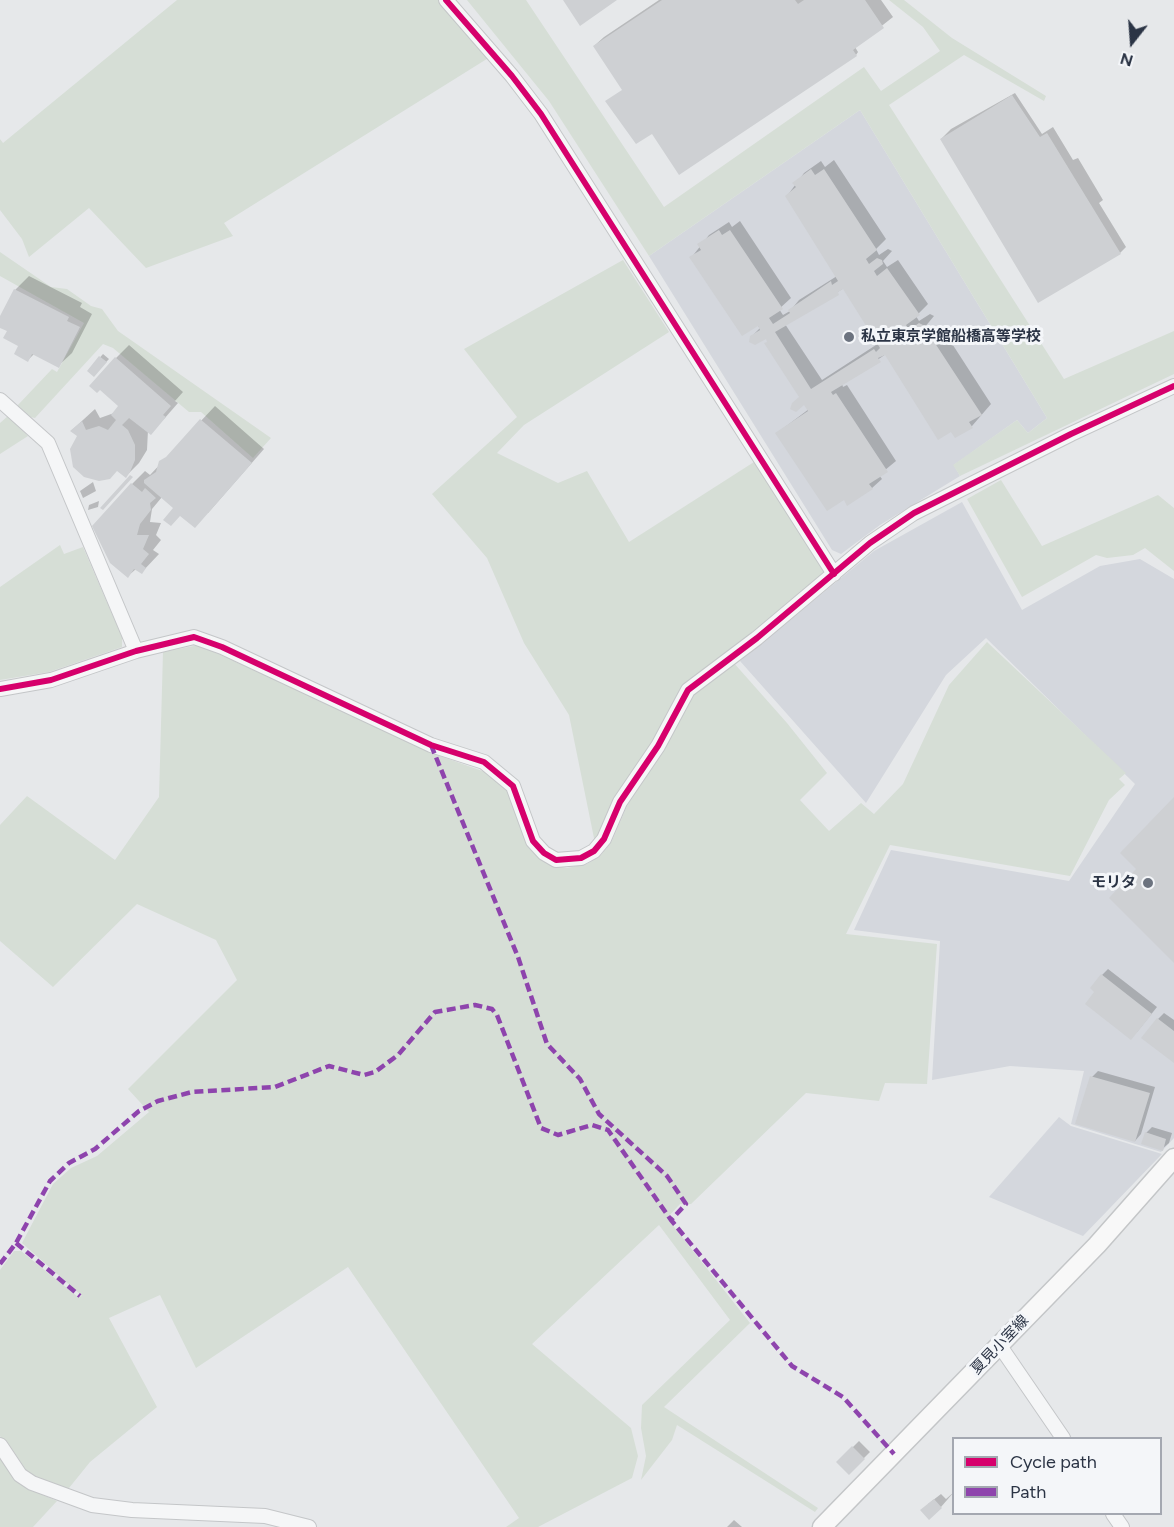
<!DOCTYPE html>
<meta charset="utf-8">
<style>
body{margin:0}
#map{position:relative;width:1174px;height:1527px;overflow:hidden;background:#e6e8ea;font-family:Figtree,sans-serif}
canvas{display:block}
.legend{position:absolute;left:952px;top:1437px;width:210px;height:78px;box-sizing:border-box;background:#f4f6f9;border:2px solid #a4a8b1;margin:0;padding:8px 10px;list-style:none;font-size:18px;color:#2b3445}
.legend li{display:flex;align-items:center;gap:12px;height:30px}
.legend b{width:30px;border:2px solid #a4a8b1}
.north{position:absolute;left:1102px;top:12px;width:60px;height:60px;-webkit-text-stroke:4px #f4f6f9;paint-order:stroke;rotate:197deg;font-size:16px;font-weight:700;line-height:24px;text-align:center;color:#2b3445}
.north::after{content:'';display:block;margin:auto;width:21px;height:27px;background:#2b3445;clip-path:polygon(50% 0,100% 100%,50% 72%,0 100%)}
</style>
<div id="map">
<canvas width="1174" height="1527"></canvas>
<ul class="legend">
<li><b style="height:8px;background:#d6006c"></b>Cycle path</li>
<li><b style="height:8px;background:#8e44ad"></b>Path</li>
</ul>
<div class="north">N</div>
</div>
<script>
const ctx = document.querySelector('canvas').getContext('2d');
ctx.lineJoin = 'round';
function fillPath(path, color) {
  ctx.fillStyle = color;
  ctx.fill(path, 'evenodd');
}
function poly(rows) {
  const path = new Path2D();
  for (const r of rows) {
    path.moveTo(r[0], r[1]);
    for (let i = 2; i < r.length; i += 2) path.lineTo(r[i], r[i + 1]);
  }
  return path;
}
function trace(path, color, width, dash) {
  ctx.strokeStyle = color;
  ctx.lineWidth = width;
  ctx.lineCap = dash ? 'butt' : 'round';
  ctx.setLineDash(dash || []);
  ctx.stroke(path);
}
function drawText(font, color, halo, rows, align = 'center') {
  ctx.font = font + ' Figtree,"Noto Sans JP",sans-serif';
  ctx.lineWidth = 6;
  ctx.setLineDash([]);
  ctx.textBaseline = 'middle';
  ctx.strokeStyle = halo;
  ctx.fillStyle = color;
  for (const [text, x, y, turn = 0] of rows) {
    ctx.save();
    ctx.translate(x, y);
    ctx.rotate((+turn || 0) * Math.PI / 180);
    ctx.textAlign = isNaN(turn) ? turn : align;
    if (halo) ctx.strokeText(text, 0, 0);
    ctx.fillText(text, 0, 0);
    ctx.restore();
  }
}
const built = poly([
 [860,110,1047,418,1028,433,1017,420,954,465,960,476,880,525,841,554,832,550,649,256],
 [962,502,1022,610,1100,566,1140,559,1174,579,1174,1138,1161,1152,1071,1124,1084,1071,1010,1066,932,1080,940,941,854,930,891,850,1069,881,1135,784,986,638,946,675,866,803,740,661,874,551],
 [1059,1117,1071,1126,1162,1154,1083,1236,989,1197]
]);
const green = poly([
 [177,0,440,0,490,57,224,223,233,236,146,268,89,208,29,257,22,239,0,210,0,139,3,143],
 [467,0,526,0,664,207,864,67,881,91,940,51,923,27,889,0,904,0,952,38,1046,96,1044,101,964,55,889,105,1064,379,1174,331,1174,374,960,476,953,465,1017,420,1028,433,1047,418,860,110,649,256,549,101],
 [0,252,51,287,67,289,91,306,102,309,118,331,271,438,253,458,201,412,189,412,113,348,103,344,35,418,30,417,17,406,52,369,57,372,84,323,0,276],
 [623,260,669,332,524,425,497,453,558,483,587,471,629,542,754,462,824,570,822,577,687,684,595,843,569,715,524,643,487,558,432,494,517,417,464,349],
 [8,416,28,436,0,454,0,423],
 [1001,480,1042,546,1158,495,1174,508,1174,571,1145,548,1133,555,1107,558,1096,555,1022,597,967,499],
 [60,545,64,554,83,547,122,637,122,647,49,672,0,680,0,587],
 [987,642,1126,773,1119,779,1125,785,1109,800,1070,876,890,845,846,934,937,944,927,1084,885,1083,879,1101,806,1093,691,1204,680,1204,667,1218,750,1323,664,1407,818,1508,815,1512,677,1425,672,1440,641,1480,646,1456,641,1428,642,1405,730,1320,659,1225,532,1344,631,1428,638,1456,632,1478,538,1527,506,1527,519,1518,348,1267,196,1368,160,1295,109,1318,157,1407,90,1462,65,1493,34,1480,10,1455,0,1436,0,1270,14,1251,21,1251,78,1297,82,1296,22,1243,53,1184,71,1168,97,1156,149,1112,128,1089,237,980,216,940,137,904,53,987,0,941,0,825,27,796,115,860,159,797,163,652,199,645,440,756,488,773,505,786,555,866,567,868,587,864,601,855,612,841,627,806,693,695,733,662,787,723,827,773,800,800,829,831,861,803,874,814,903,784,949,685],
 [0,1457,16,1479,29,1489,57,1501,33,1527,0,1527]
]);
const shadow = poly([
 [659,0,881,0,893,17,855,47,858,52,856,55,624,90,594,46,604,37],
 [1015,93,1042,134,1053,127,1073,160,1078,158,1103,200,1099,203,1126,247,1120,253,941,139,951,129],
 [834,160,886,239,876,249,879,255,888,249,892,251,883,261,887,267,898,260,928,304,916,316,919,321,930,314,934,316,924,328,928,334,940,325,991,404,972,426,955,436,886,354,842,384,843,387,847,385,896,461,879,475,882,479,872,488,844,498,777,433,809,409,766,337,751,337,760,328,691,258,709,235,729,222,732,227,740,221,791,298,779,309,783,315,790,311,799,300,837,276,787,196,804,173,821,161,825,167],
 [844,288,879,343,822,380,785,324],
 [29,276,82,303,80,307,92,314,72,353,58,366,34,354,28,360,9,331,0,326,0,320,15,290],
 [129,345,183,392,175,401,178,403,164,419,148,430,147,450,139,463,126,476,72,430,95,409,100,418,114,413,120,406,116,358],
 [103,354,109,359,94,375,89,370],
 [215,406,264,449,208,513,181,514,162,497,152,509,150,522,161,523,156,535,161,540,153,550,159,554,142,572,136,569,128,576,132,484,145,471,150,475],
 [93,482,96,491,83,498,80,491],
 [99,501,98,507,88,510,89,505],
 [1108,969,1157,1007,1137,1032,1102,975],
 [1164,1013,1174,1020,1174,1061,1158,1019],
 [1098,1071,1155,1087,1141,1134,1135,1141,1092,1077],
 [1152,1127,1172,1133,1169,1143,1162,1149,1146,1133],
 [859,1441,870,1452,849,1473,838,1462],
 [954,1492,941,1507,928,1504,941,1494,946,1499],
 [734,1520,742,1527,727,1527]
]);
const building = poly([
 [563,0,617,0,580,26],
 [662,0,795,0,798,4,804,0,865,0,884,28,853,50,857,56,679,175,652,134,636,144,605,101,622,90,593,46],
 [1012,95,1040,137,1047,133,1121,254,1038,303,940,139],
 [811,169,815,175,824,169,877,250,866,259,869,264,877,258,882,260,883,264,874,271,877,276,887,268,920,315,906,325,909,330,919,323,925,326,924,330,913,337,917,343,929,334,982,415,969,422,973,428,955,438,951,432,938,440,885,355,878,358,881,362,831,392,833,395,836,393,888,472,869,484,873,489,847,506,844,500,827,511,775,433,808,411,804,405,796,412,790,409,792,403,799,397,764,343,767,342,766,339,755,345,749,342,750,336,760,330,758,326,742,336,689,257,701,250,697,244,719,230,722,235,730,230,783,309,769,318,773,324,790,313,788,310,831,281,832,285,838,281,785,196,796,187,792,183],
 [843,289,880,348,876,352,874,349,811,389,775,332,839,295,838,292],
 [14,289,69,317,67,321,80,327,59,368,32,354,28,362,14,354,18,346,3,338,7,331,0,328,0,316],
 [99,356,107,362,94,377,87,371],
 [115,357,171,406,163,415,166,417,151,435,129,418,122,425,128,430,135,445,135,460,130,472,126,478,117,471,110,479,99,481,84,477,73,467,70,449,77,436,70,431,82,421,86,430,99,426,108,430,116,420,111,415,118,406,100,390,97,393,89,386],
 [200,419,252,463,195,528,180,516,171,526,163,520,173,508,144,483,144,480,156,472,159,461,166,457],
 [130,475,133,477,103,510,100,508],
 [131,483,142,492,145,488,156,498,150,503,151,510,140,524,137,535,149,535,143,549,149,554,141,564,146,568,142,574,134,569,128,578,110,563,92,526],
 [1174,797,1174,963,1109,898,1136,869,1120,853],
 [1101,974,1152,1014,1131,1040,1085,1004,1094,992,1090,988],
 [1157,1018,1174,1031,1174,1063,1141,1038],
 [1090,1076,1150,1093,1135,1142,1075,1124],
 [1145,1132,1166,1139,1163,1151,1141,1144],
 [852,1446,865,1459,849,1475,836,1462],
 [934,1499,942,1508,929,1520,920,1510]
]);
const street = poly([
 [446,0,512,76,541,114,834,574],
 [0,400,48,443,136,651],
 [0,689,51,680,136,651,194,637,222,647,431,745,484,762,513,786,533,841,544,853,556,860,581,858,594,851,604,839,620,802,658,746,688,690,757,638,870,543,914,513,1071,434,1174,386],
 [1000,1346,1063,1438],
 [0,1445,20,1475,32,1483,92,1505,132,1510,265,1516,309,1527],
 [1113,1514,1122,1527]
]);
const secondary = poly([
 [822,1527,1097,1245,1174,1158]
]);
const quiet = poly([
 [431,745,518,957,547,1044,580,1079,599,1114,667,1176,686,1204,671,1220,792,1366,843,1397,894,1454],
 [16,1243,80,1296],
 [0,1264,16,1243,50,1181,69,1163,95,1149,139,1111,158,1101,192,1092,275,1087,329,1066,364,1075,375,1072,398,1055,435,1012,475,1005,492,1009,497,1015,541,1128,558,1135,592,1125,608,1130,671,1220]
]);
const cycleway = poly([
 [446,0,512,76,541,114,834,574],
 [0,689,51,680,136,651,194,637,222,647,431,745,484,762,513,786,533,841,544,853,556,860,581,858,594,851,604,839,620,802,658,746,688,690,757,638,870,543,914,513,1071,434,1174,386]
]);
const markers = [
 [849,337,6,"#6c737f"],
 [1148,883,6,"#6c737f"]
];
const poiNames = [
 ["私立東京学館船橋高等学校",861,337],
 ["モリタ",1136,883,"right"]
];
const streetNames = [
 ["夏見小室線",1000,1345,-46]
];
fillPath(built, '#d4d7dd');
fillPath(green, '#d6ded6');
fillPath(shadow, '#0003');
fillPath(building, '#ced0d3');
trace(street, '#c4c6c8', 16);
trace(secondary, '#c4c6c8', 21);
trace(street, '#f5f6f7', 14);
trace(secondary, '#f8f8f8', 18);
trace(quiet, '#8e44ad', 4.5, [9, 4.5]);
trace(cycleway, '#d6006c', 6);
for (const [x, y, r, color] of markers) {
  const dot = new Path2D();
  dot.arc(x, y, r, 0, 2 * Math.PI);
  ctx.fillStyle = color;
  ctx.fill(dot);
  trace(dot, '#f4f6f9', 2);
}
drawText('bold 15px', '#2b3445', '#f4f6f9', poiNames, 'left');
drawText('15px', '#2b3445', '#f4f6f9', streetNames);
</script>
